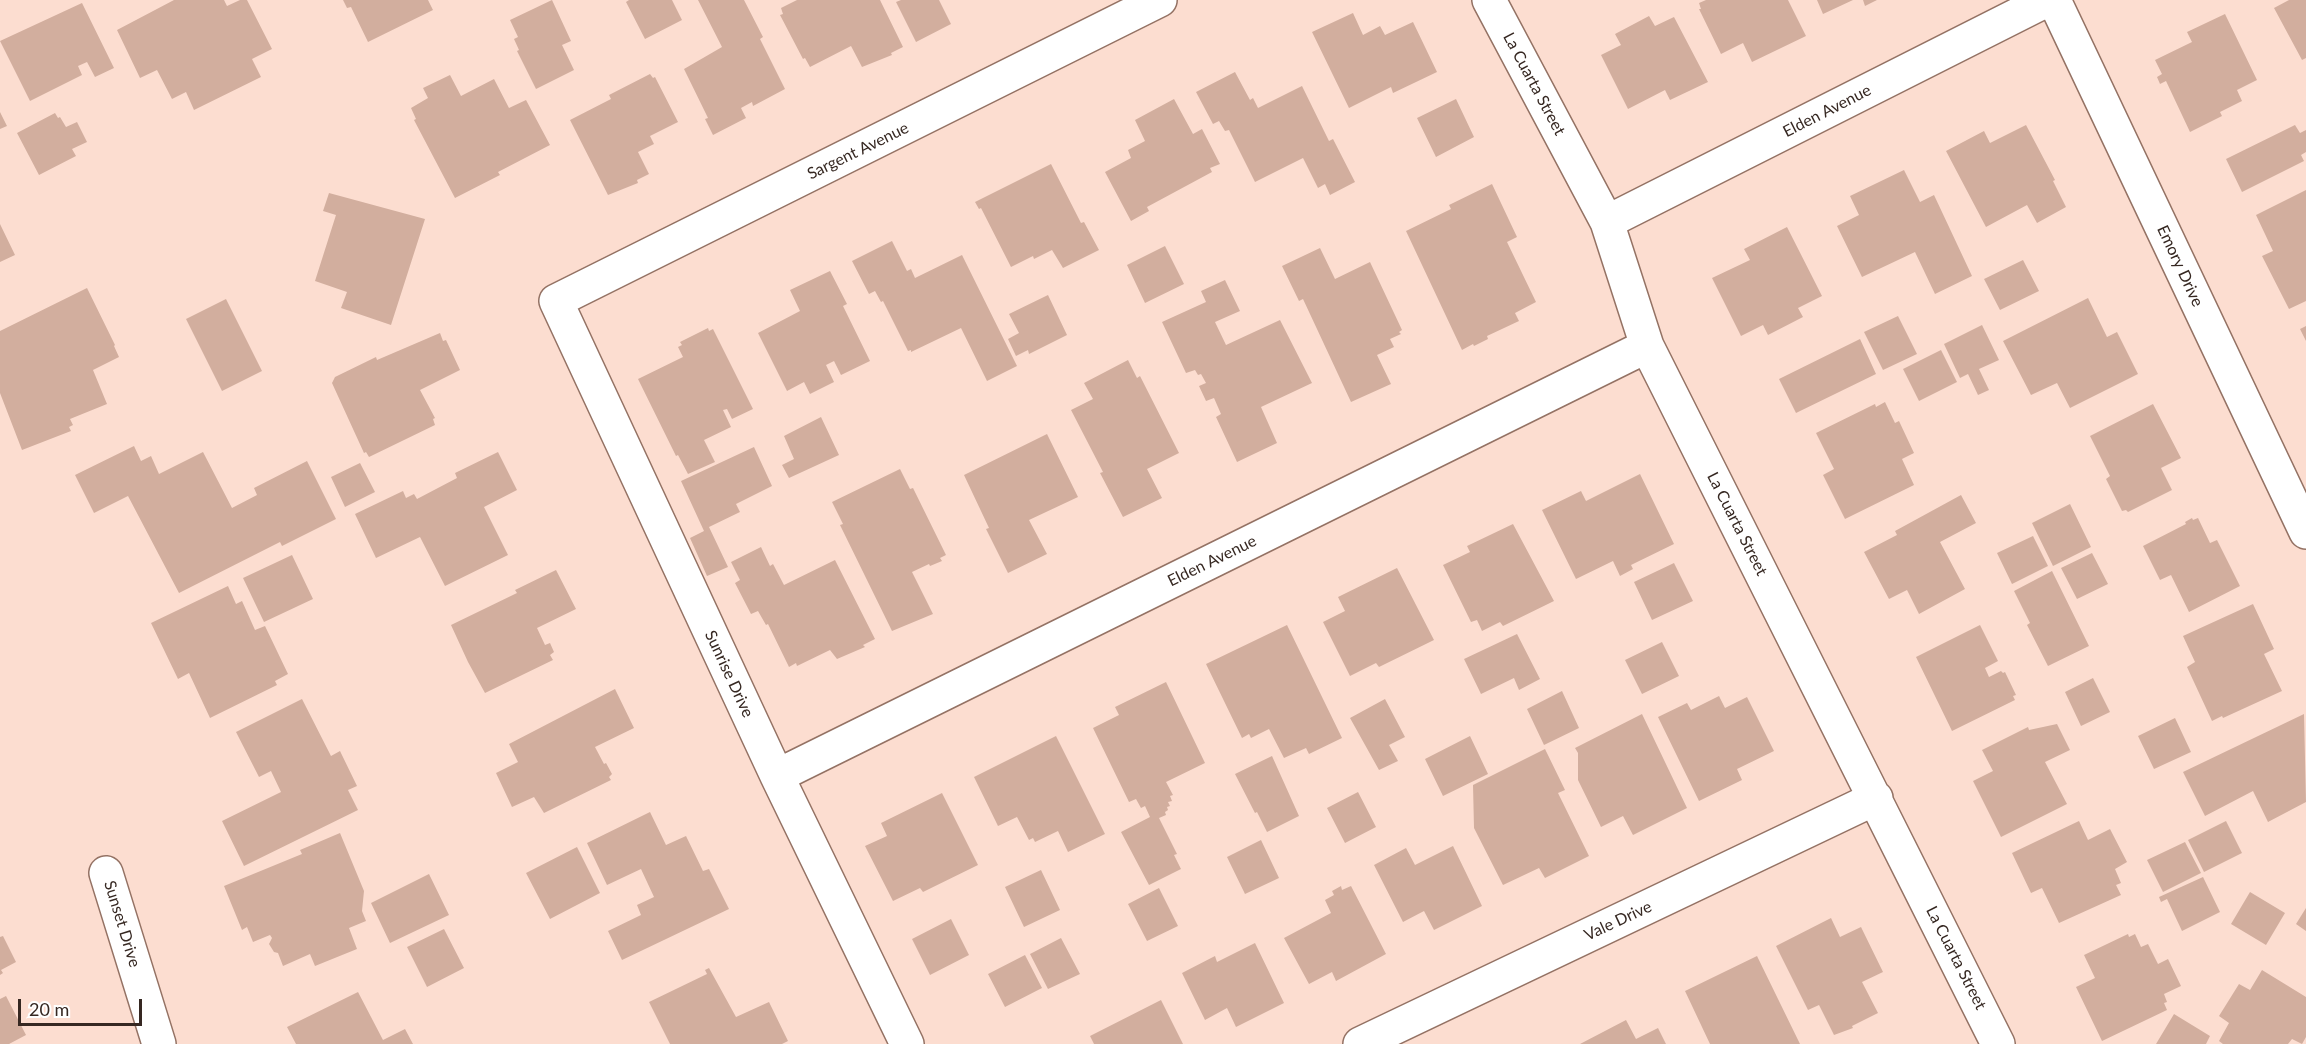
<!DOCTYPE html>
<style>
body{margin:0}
#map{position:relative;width:2306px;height:1044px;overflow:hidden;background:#fcddd0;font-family:Lato,sans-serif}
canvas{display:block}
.scale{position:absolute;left:18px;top:999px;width:124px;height:27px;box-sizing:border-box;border:3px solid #362822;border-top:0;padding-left:8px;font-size:18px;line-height:21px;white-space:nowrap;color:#362822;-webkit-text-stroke:4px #fff;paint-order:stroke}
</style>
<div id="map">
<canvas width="2306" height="1044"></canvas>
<div class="scale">20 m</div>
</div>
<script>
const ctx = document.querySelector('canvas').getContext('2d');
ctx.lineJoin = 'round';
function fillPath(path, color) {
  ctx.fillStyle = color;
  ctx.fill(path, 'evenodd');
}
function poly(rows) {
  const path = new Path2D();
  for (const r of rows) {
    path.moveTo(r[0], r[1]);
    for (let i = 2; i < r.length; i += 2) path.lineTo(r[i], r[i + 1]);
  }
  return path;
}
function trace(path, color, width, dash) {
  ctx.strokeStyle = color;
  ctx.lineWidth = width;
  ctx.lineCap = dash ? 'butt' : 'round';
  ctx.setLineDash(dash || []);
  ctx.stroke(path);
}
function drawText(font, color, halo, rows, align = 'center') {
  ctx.font = font + ' Lato,sans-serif';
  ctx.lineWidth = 5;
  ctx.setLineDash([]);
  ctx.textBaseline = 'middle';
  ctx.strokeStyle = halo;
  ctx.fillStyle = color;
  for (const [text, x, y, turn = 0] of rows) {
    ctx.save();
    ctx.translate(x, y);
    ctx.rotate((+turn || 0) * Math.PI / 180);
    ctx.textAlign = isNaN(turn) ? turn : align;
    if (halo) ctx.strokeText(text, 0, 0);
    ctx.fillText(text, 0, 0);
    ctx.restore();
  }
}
const building = poly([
 [174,0,224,0,227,6,240,0,247,0,272,49,252,59,261,77,194,110,186,92,172,99,157,70,140,78,117,30],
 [343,0,428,0,433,10,368,42,351,7,347,8],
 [552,0,571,41,562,45,574,70,536,89,517,51,519,50,514,39,518,37,510,20],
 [629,0,672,0,682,20,645,39,626,2],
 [698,0,744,0,763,37,760,39,785,89,753,106,752,102,741,108,746,118,713,135,705,119,708,118,684,69,722,47],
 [797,0,880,0,903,47,891,53,892,55,862,67,851,46,810,67,805,58,803,59,780,15,783,14,781,8],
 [901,0,939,0,951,24,916,42,896,2],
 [1706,0,1788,0,1806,36,1752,62,1743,43,1721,54,1699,9,1701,9,1699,3],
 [1817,0,1853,0,1823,14],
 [1863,0,1877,0,1865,6],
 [2289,0,2306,0,2306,58,2302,60,2274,8],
 [82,3,114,68,95,77,87,62,78,66,82,75,30,101,0,41],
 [1353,13,1363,35,1380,26,1385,35,1413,22,1437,72,1393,93,1391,87,1349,108,1312,32],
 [2225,14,2257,80,2237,90,2242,101,2220,112,2222,116,2190,132,2166,81,2160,84,2157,77,2162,74,2155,60,2192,42,2187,32],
 [1649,16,1655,26,1674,17,1708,82,1670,100,1665,90,1628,109,1601,55,1621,45,1615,34],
 [1235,72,1250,100,1253,98,1258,108,1302,86,1329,141,1333,139,1355,182,1330,195,1325,184,1318,188,1303,158,1255,182,1229,130,1225,131,1219,121,1213,124,1196,92],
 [650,74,653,78,655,77,678,122,650,136,654,144,638,152,649,174,637,180,638,183,608,195,570,120,611,99,609,95],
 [450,75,461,96,494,79,509,108,526,100,550,145,498,172,500,175,455,198,414,120,416,119,411,108,428,98,423,88],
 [1174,99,1193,134,1202,129,1220,164,1210,168,1212,172,1147,207,1149,211,1131,221,1105,172,1131,158,1128,150,1145,141,1135,120],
 [1456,99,1474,137,1436,157,1417,118],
 [0,112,7,126,0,129],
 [55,113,58,118,60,117,66,127,77,122,87,142,72,149,76,156,39,175,17,133],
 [2026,125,2055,180,2053,181,2066,207,2037,223,2027,205,1986,227,1946,151,1984,131,1990,143],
 [2295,125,2300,133,2306,130,2306,152,2301,155,2304,161,2242,192,2226,159],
 [1051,164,1081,223,1084,222,1099,250,1063,268,1052,250,1034,259,1033,256,1011,267,981,208,979,209,975,202],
 [1904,170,1920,202,1934,195,1972,276,1935,294,1915,252,1862,277,1837,226,1859,215,1850,196],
 [1492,184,1517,237,1507,242,1536,302,1515,313,1519,321,1487,336,1488,339,1474,346,1473,344,1462,350,1406,231,1451,209,1449,205],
 [2306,190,2306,301,2289,309,2262,256,2273,251,2256,215],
 [329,193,425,219,391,325,341,308,347,292,315,281,336,215,323,211],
 [0,224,15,255,0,262],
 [1787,227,1822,296,1798,308,1803,317,1768,335,1763,325,1741,336,1712,278,1750,260,1744,249],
 [892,241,907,271,911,269,915,278,962,255,1017,366,987,381,961,328,911,352,911,350,908,351,883,301,881,302,875,291,869,294,852,261],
 [1165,246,1184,284,1145,303,1127,265],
 [1320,248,1335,279,1370,262,1402,330,1399,332,1401,334,1390,339,1394,347,1377,355,1391,384,1351,402,1303,299,1299,301,1282,266],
 [2023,260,2039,291,2000,310,1984,279],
 [830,271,847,304,843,306,870,361,841,375,834,361,826,365,834,382,810,394,804,382,787,391,758,333,800,311,790,290],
 [1225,280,1240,311,1215,322,1226,345,1280,320,1312,383,1261,407,1277,443,1237,462,1216,417,1221,414,1214,398,1206,401,1199,386,1206,383,1201,374,1198,375,1195,370,1186,373,1162,322,1206,302,1201,291],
 [87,288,115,345,114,346,119,357,93,370,107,404,70,419,73,425,69,427,71,431,22,450,0,393,0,331],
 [1048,295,1067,335,1029,354,1028,350,1016,356,1008,339,1019,333,1009,314],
 [2088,298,2107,337,2117,332,2138,374,2070,408,2057,383,2031,395,2003,341],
 [226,299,262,371,222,391,186,319],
 [1898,316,1917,354,1883,370,1864,332],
 [1982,325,1999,360,1979,369,1989,390,1978,395,1968,374,1960,378,1944,344],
 [2306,326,2306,341,2300,329],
 [708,328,709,331,713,329,753,409,732,419,727,409,723,410,731,427,704,440,715,462,688,474,678,455,676,456,638,379,683,357,678,347,682,345,680,342],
 [440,333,443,341,446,340,460,370,420,390,435,418,433,419,435,425,369,457,366,452,364,453,332,383,335,377,376,357,377,360],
 [1860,339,1876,374,1796,413,1779,379],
 [1941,350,1957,382,1919,401,1903,369],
 [1128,360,1137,378,1140,376,1179,453,1147,469,1162,498,1123,517,1100,473,1103,472,1071,410,1093,399,1084,383],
 [1885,402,1895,423,1899,421,1914,453,1902,459,1914,485,1845,519,1823,475,1834,469,1816,433,1875,404,1876,407],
 [2153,404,2181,458,2161,468,2172,490,2128,512,2126,510,2122,511,2106,479,2110,476,2090,436],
 [821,417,839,455,789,478,782,465,794,459,784,436],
 [1047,434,1078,497,1029,520,1047,554,1008,573,986,529,989,528,964,475],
 [134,446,141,461,151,456,159,474,203,452,232,508,257,495,254,488,307,461,336,519,282,546,280,542,179,593,128,496,94,513,75,475],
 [754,447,772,486,736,504,740,512,709,527,728,567,707,576,690,538,704,531,681,481],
 [498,452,517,490,484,507,508,555,445,586,420,537,376,558,355,514,403,491,406,498,414,494,417,499,457,478,455,473],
 [360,463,375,492,345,507,331,477],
 [900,469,910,489,913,488,946,555,940,558,942,561,930,566,929,564,912,572,933,614,892,631,840,525,843,524,832,502],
 [1640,474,1674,544,1631,565,1633,569,1620,576,1613,561,1576,579,1542,510,1581,491,1586,501],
 [1961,495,1976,523,1940,542,1965,589,1919,614,1907,590,1889,599,1864,552,1897,535,1895,531],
 [2070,504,2091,547,2053,566,2032,523],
 [2192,518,2193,520,2198,518,2210,543,2217,540,2240,586,2189,612,2171,575,2160,580,2143,546,2186,524,2185,522],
 [1513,524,1554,601,1503,626,1500,622,1482,631,1477,620,1471,622,1443,565,1470,552,1467,546],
 [2033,536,2048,566,2012,584,1997,553],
 [761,547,770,566,773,564,784,585,835,560,875,639,863,645,865,647,837,659,830,650,797,666,796,663,789,667,768,624,766,625,758,611,751,614,735,583,740,580,731,562],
 [2092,553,2108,584,2077,599,2061,568],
 [292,555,313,599,264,622,243,578],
 [1674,563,1693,601,1652,620,1634,582],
 [1397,568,1434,640,1379,667,1376,663,1350,676,1323,622,1345,611,1338,597],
 [556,570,576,609,537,628,545,645,550,643,554,652,550,655,553,660,485,693,468,662,451,625,517,593,515,590],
 [2052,571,2089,646,2048,666,2027,625,2030,623,2014,591],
 [228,586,236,604,242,601,255,630,265,626,288,674,275,681,277,685,210,718,189,673,178,679,151,623],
 [2253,604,2274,649,2264,654,2282,691,2223,718,2222,716,2212,721,2187,667,2195,662,2183,636],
 [1287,625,1342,738,1309,754,1306,748,1284,758,1269,729,1251,738,1249,734,1242,738,1206,664],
 [1980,625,1998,661,1985,668,1989,677,2001,671,2003,673,2005,672,2016,695,2013,696,2015,700,1952,731,1916,657],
 [1517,634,1540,679,1519,690,1514,678,1481,694,1464,659],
 [1662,642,1679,676,1642,694,1625,660],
 [2093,678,2110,712,2081,726,2065,692],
 [1166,682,1205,763,1166,782,1173,795,1170,796,1172,801,1168,802,1170,806,1167,807,1168,810,1165,812,1166,815,1159,818,1177,854,1174,855,1181,869,1149,885,1121,832,1150,817,1145,806,1141,808,1136,799,1129,802,1093,728,1119,715,1115,707],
 [615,689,634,728,595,747,604,764,606,763,612,774,609,777,611,780,544,813,534,797,512,807,496,773,518,762,509,744],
 [1562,691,1579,728,1544,745,1527,709],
 [1719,696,1725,708,1747,697,1774,751,1737,769,1742,780,1699,801,1658,717,1687,703,1691,710],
 [302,699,331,756,340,751,357,786,348,790,358,810,244,866,222,821,281,792,271,771,259,777,236,732],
 [1385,699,1405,737,1389,745,1398,761,1379,770,1350,718],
 [1642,714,1687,808,1633,835,1623,816,1601,827,1578,780,1578,753,1575,748],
 [2304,714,2306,802,2268,822,2253,791,2205,816,2183,772],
 [2175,718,2191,752,2154,769,2138,736],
 [2057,724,2070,750,2045,762,2067,804,2001,837,1973,781,1993,771,1982,750,2028,727,2029,730],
 [1056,736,1105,834,1068,852,1058,831,1035,842,1033,838,1029,840,1017,817,998,826,974,777],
 [1470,736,1488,774,1443,796,1425,759],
 [1545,749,1565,790,1558,793,1589,856,1545,878,1539,868,1503,885,1474,828,1473,785],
 [1272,756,1299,816,1267,832,1257,812,1255,813,1235,774],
 [1358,792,1376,827,1345,843,1327,808],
 [942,793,978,865,923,892,920,888,893,901,865,846,887,836,881,823],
 [650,812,666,845,686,836,703,871,709,869,729,909,622,960,608,931,641,915,637,905,654,897,641,869,607,885,587,843],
 [2079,821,2088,840,2110,829,2127,862,2115,869,2121,883,2116,885,2121,895,2059,923,2042,888,2031,893,2012,853],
 [2226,821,2242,853,2204,872,2188,840],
 [340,833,364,891,362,911,366,921,349,928,357,949,315,966,310,954,283,966,278,953,274,952,269,944,272,938,270,935,253,942,247,927,242,930,224,886,302,854,300,850],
 [1261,840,1279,878,1245,894,1227,857],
 [2185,842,2201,873,2163,892,2147,860],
 [1453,846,1482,906,1434,930,1424,911,1403,922,1374,865,1406,848,1415,865],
 [577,847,600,893,550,919,526,873],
 [1041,870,1060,910,1024,927,1005,887],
 [429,874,449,915,390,943,371,903],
 [2203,877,2220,912,2182,931,2167,899,2161,902,2159,897],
 [1341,886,1342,890,1351,886,1386,954,1336,981,1332,972,1309,984,1284,938,1331,913,1325,900,1334,895,1332,891],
 [1159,888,1178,926,1147,941,1128,904],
 [2250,892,2285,913,2266,945,2231,924],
 [2306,908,2306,931,2296,924],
 [1831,918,1840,937,1861,927,1883,972,1862,982,1878,1013,1852,1026,1853,1028,1834,1035,1819,1005,1808,1010,1776,946],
 [951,919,969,955,930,975,912,939],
 [444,929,464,968,427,987,407,947],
 [2128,934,2129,937,2135,934,2141,947,2148,944,2158,964,2168,959,2181,986,2164,994,2167,1002,2164,1003,2167,1010,2102,1041,2076,987,2095,978,2084,955],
 [3,936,16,962,1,970,3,973,0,975,0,937],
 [1061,938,1080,974,1048,989,1030,954],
 [1255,943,1284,1003,1236,1027,1227,1008,1205,1020,1182,973,1215,956,1217,962],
 [1025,955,1042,988,1005,1007,988,974],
 [1757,956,1800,1044,1710,1044,1685,991],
 [709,968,736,1017,769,1002,788,1041,782,1044,670,1044,649,1002,707,974,705,970],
 [2262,970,2306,997,2306,1037,2302,1044,2292,1039,2288,1044,2223,1044,2219,1041,2229,1023,2219,1016,2239,984,2250,990],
 [358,992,383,1040,405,1029,413,1044,296,1044,287,1027],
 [6,996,26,1035,9,1044,0,1044,0,999],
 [1161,1000,1183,1044,1094,1044,1090,1036],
 [2174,1014,2210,1036,2206,1044,2156,1044],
 [1626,1020,1636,1039,1658,1028,1666,1044,1580,1044]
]);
const minor = poly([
 [1489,0,1607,222,1647,346,1998,1044],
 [2054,0,2306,532],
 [1607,222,2047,0],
 [777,776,1647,346],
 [106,873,159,1044],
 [907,1044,777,776,556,301,1160,0],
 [1360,1044,1876,798]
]);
const streetNames = [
 ["La Cuarta Street",1534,84,62],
 ["Elden Avenue",1827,111,-27],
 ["Sargent Avenue",858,151,-26],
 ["Emory Drive",2180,266,65],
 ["La Cuarta Street",1737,524,63],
 ["Elden Avenue",1212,561,-26],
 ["Sunrise Drive",729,674,65],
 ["Vale Drive",1618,921,-25],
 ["Sunset Drive",122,924,73],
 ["La Cuarta Street",1956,958,63]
];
fillPath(building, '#d2ae9e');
trace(minor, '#947264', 36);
trace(minor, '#fff', 33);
drawText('16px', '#362822', '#fff', streetNames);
</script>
